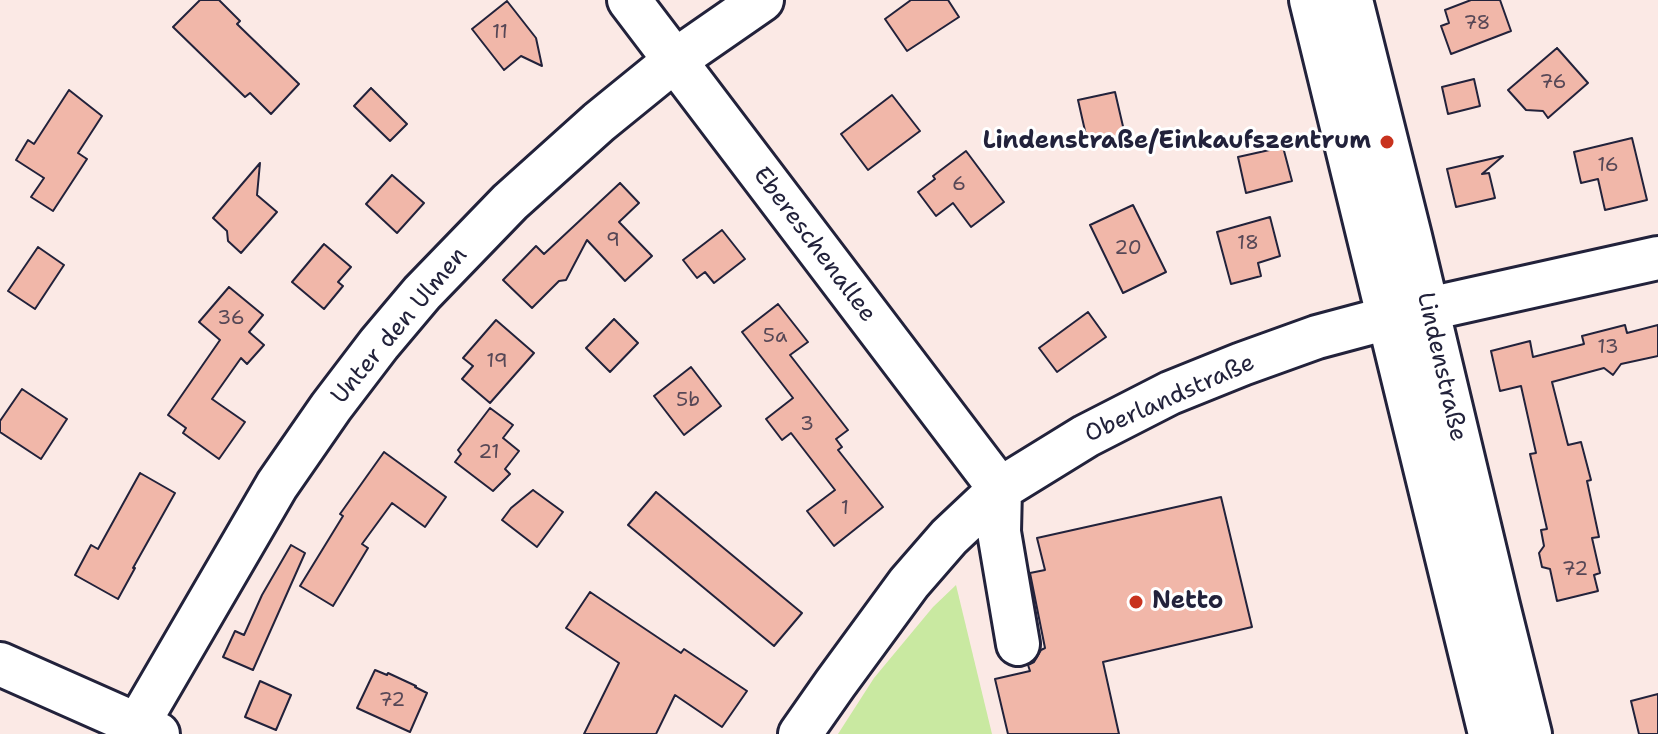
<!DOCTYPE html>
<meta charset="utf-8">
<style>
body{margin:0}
canvas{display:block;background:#fbe9e5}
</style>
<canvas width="1658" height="734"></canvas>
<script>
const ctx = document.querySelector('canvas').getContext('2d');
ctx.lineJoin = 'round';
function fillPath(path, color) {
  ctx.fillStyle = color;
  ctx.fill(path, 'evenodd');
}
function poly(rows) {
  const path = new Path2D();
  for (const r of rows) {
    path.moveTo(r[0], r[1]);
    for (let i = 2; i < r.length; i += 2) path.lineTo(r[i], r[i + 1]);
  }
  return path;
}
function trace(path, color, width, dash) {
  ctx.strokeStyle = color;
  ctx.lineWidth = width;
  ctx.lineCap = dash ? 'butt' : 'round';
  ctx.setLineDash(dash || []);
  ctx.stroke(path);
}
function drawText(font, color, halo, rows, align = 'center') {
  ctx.font = font + ' "Shantell Sans",sans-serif';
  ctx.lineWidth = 6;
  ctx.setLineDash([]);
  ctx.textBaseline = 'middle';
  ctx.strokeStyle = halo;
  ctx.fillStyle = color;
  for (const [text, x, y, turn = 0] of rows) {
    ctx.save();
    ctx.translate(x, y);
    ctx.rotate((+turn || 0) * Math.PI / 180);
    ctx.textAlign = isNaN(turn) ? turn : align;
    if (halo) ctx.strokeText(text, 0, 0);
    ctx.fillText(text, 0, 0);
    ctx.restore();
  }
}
const green = poly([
 [956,585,992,734,838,734,874,678,933,607]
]);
const building = poly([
 [200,0,219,0,240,21,237,24,299,84,271,114,250,93,245,97,173,27,200,0],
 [911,0,948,0,959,17,907,51,885,19,911,0],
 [1471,0,1500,0,1511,31,1451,54,1441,26,1449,23,1445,10,1471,0],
 [507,1,536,38,542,66,521,56,504,70,472,29,507,1],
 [1557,48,1588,83,1548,118,1543,111,1526,110,1508,90,1557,48],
 [1474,79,1480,106,1448,114,1442,87,1474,79],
 [371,88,407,124,390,141,354,106,371,88],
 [69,90,102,116,78,153,87,159,53,211,31,197,44,178,16,160,28,140,34,144,69,90],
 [1115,92,1125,135,1088,144,1078,100,1115,92],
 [892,95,920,131,868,170,841,134,892,95],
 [1632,138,1647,200,1605,210,1598,179,1581,183,1574,152,1632,138],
 [1283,147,1292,181,1246,193,1238,157,1283,147],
 [966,151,1004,202,971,227,953,203,936,216,918,192,935,179,933,176,966,151],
 [1503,156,1482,174,1489,173,1495,198,1456,207,1447,169,1503,156],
 [260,163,257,195,277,212,241,253,228,241,227,231,213,218,260,163],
 [392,175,424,203,397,233,366,204,392,175],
 [620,183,639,203,619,222,652,256,625,281,587,240,566,280,559,281,532,308,503,280,536,246,544,254,620,183],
 [1133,205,1166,272,1123,293,1090,225,1133,205],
 [1270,217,1280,256,1258,263,1261,276,1231,284,1217,232,1270,217],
 [722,230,745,259,714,283,705,272,697,278,683,260,722,230],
 [324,244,351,267,338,282,343,286,324,309,292,282,324,244],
 [38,247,64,265,35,309,8,291,38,247],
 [229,287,263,315,249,332,264,345,247,364,241,358,212,399,245,422,219,459,183,433,186,428,168,415,220,340,199,322,229,287],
 [778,304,808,342,790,355,848,430,836,439,842,447,838,450,883,507,834,546,807,511,835,490,791,433,782,440,766,419,793,398,742,332,778,304],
 [1088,312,1106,337,1057,372,1039,348,1088,312],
 [614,319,638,343,610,372,586,348,614,319],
 [496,320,534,353,490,403,462,379,473,366,463,358,496,320],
 [1625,325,1627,333,1658,325,1658,356,1621,364,1613,375,1604,368,1552,382,1568,445,1581,442,1591,480,1587,481,1599,537,1592,538,1600,573,1594,575,1598,591,1557,601,1550,569,1542,567,1539,553,1544,546,1541,530,1547,529,1530,454,1536,453,1521,386,1500,391,1491,351,1530,341,1533,357,1584,344,1582,336,1625,325],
 [691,367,721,406,684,435,654,396,691,367],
 [22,389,67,419,41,459,0,432,0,421,22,389],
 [490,408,513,425,503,438,519,451,505,469,510,474,493,491,455,462,461,454,458,450,490,408],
 [384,452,446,497,425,527,392,503,362,544,368,548,333,606,300,586,343,516,340,514,384,452],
 [140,473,175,493,133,568,135,568,118,599,75,575,91,545,98,549,140,473],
 [533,490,563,512,537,547,502,520,511,508,533,490],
 [656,492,802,613,774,646,628,525,656,492],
 [1221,497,1252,627,1103,662,1119,734,1008,734,995,679,1030,671,1028,665,1034,662,1041,650,1045,648,1030,573,1045,570,1037,538,1221,497],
 [291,545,305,553,253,670,223,657,235,631,244,635,262,595,291,545],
 [590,592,681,653,684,649,747,691,722,727,675,695,656,734,584,734,619,663,566,628,590,592],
 [375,670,387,675,388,673,416,686,415,687,427,693,410,732,357,708,375,670],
 [260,681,291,695,276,730,245,717,260,681],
 [1658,694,1658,734,1639,734,1631,701,1658,694]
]);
const minor = poly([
 [629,0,1000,489],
 [1311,0,1490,734],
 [1351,0,1410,236,1498,605,1530,734],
 [1000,489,999,532,1018,644],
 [0,664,158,734],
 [132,734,277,485,331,407,379,344,422,293,510,202,599,122,674,61,762,0],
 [800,734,835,684,909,583,949,537,1000,489,1086,436,1170,393,1242,364,1317,337,1388,318,1658,258]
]);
const markers = [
 [1387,142,8,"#c8321e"],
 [1136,602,8,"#c8321e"]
];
const numberNames = [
 ["78",1477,24],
 ["11",500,33],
 ["76",1553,83],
 ["16",1608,166],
 ["6",959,185],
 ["9",613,241],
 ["18",1248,244],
 ["20",1128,249],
 ["36",231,319],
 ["5a",775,337],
 ["13",1608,348],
 ["19",497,362],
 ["5b",688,401],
 ["3",807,425],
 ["21",489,453],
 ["1",845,509],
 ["72",1575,570],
 ["72",392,701]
];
const poiNames = [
 ["Lindenstraße/Einkaufszentrum",1371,142],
 ["Netto",1152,602,"left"]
];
const streetNames = [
 ["Ebereschenallee",814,245,53],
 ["Unter den Ulmen",400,326,-50],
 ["Lindenstraße",1441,367,77],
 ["Oberlandstraße",1170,399,-24]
];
fillPath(green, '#c9e9a1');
fillPath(building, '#f1b7a9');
trace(building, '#22223b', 2);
trace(minor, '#22223b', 48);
trace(minor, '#fff', 42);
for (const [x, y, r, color] of markers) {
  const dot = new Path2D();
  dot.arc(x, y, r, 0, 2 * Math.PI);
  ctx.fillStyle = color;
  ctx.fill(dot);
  trace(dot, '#fff', 3);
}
drawText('20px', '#564756', null, numberNames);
drawText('bold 24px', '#22223b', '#fff', poiNames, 'right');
drawText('24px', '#22223b', '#fff', streetNames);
</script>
